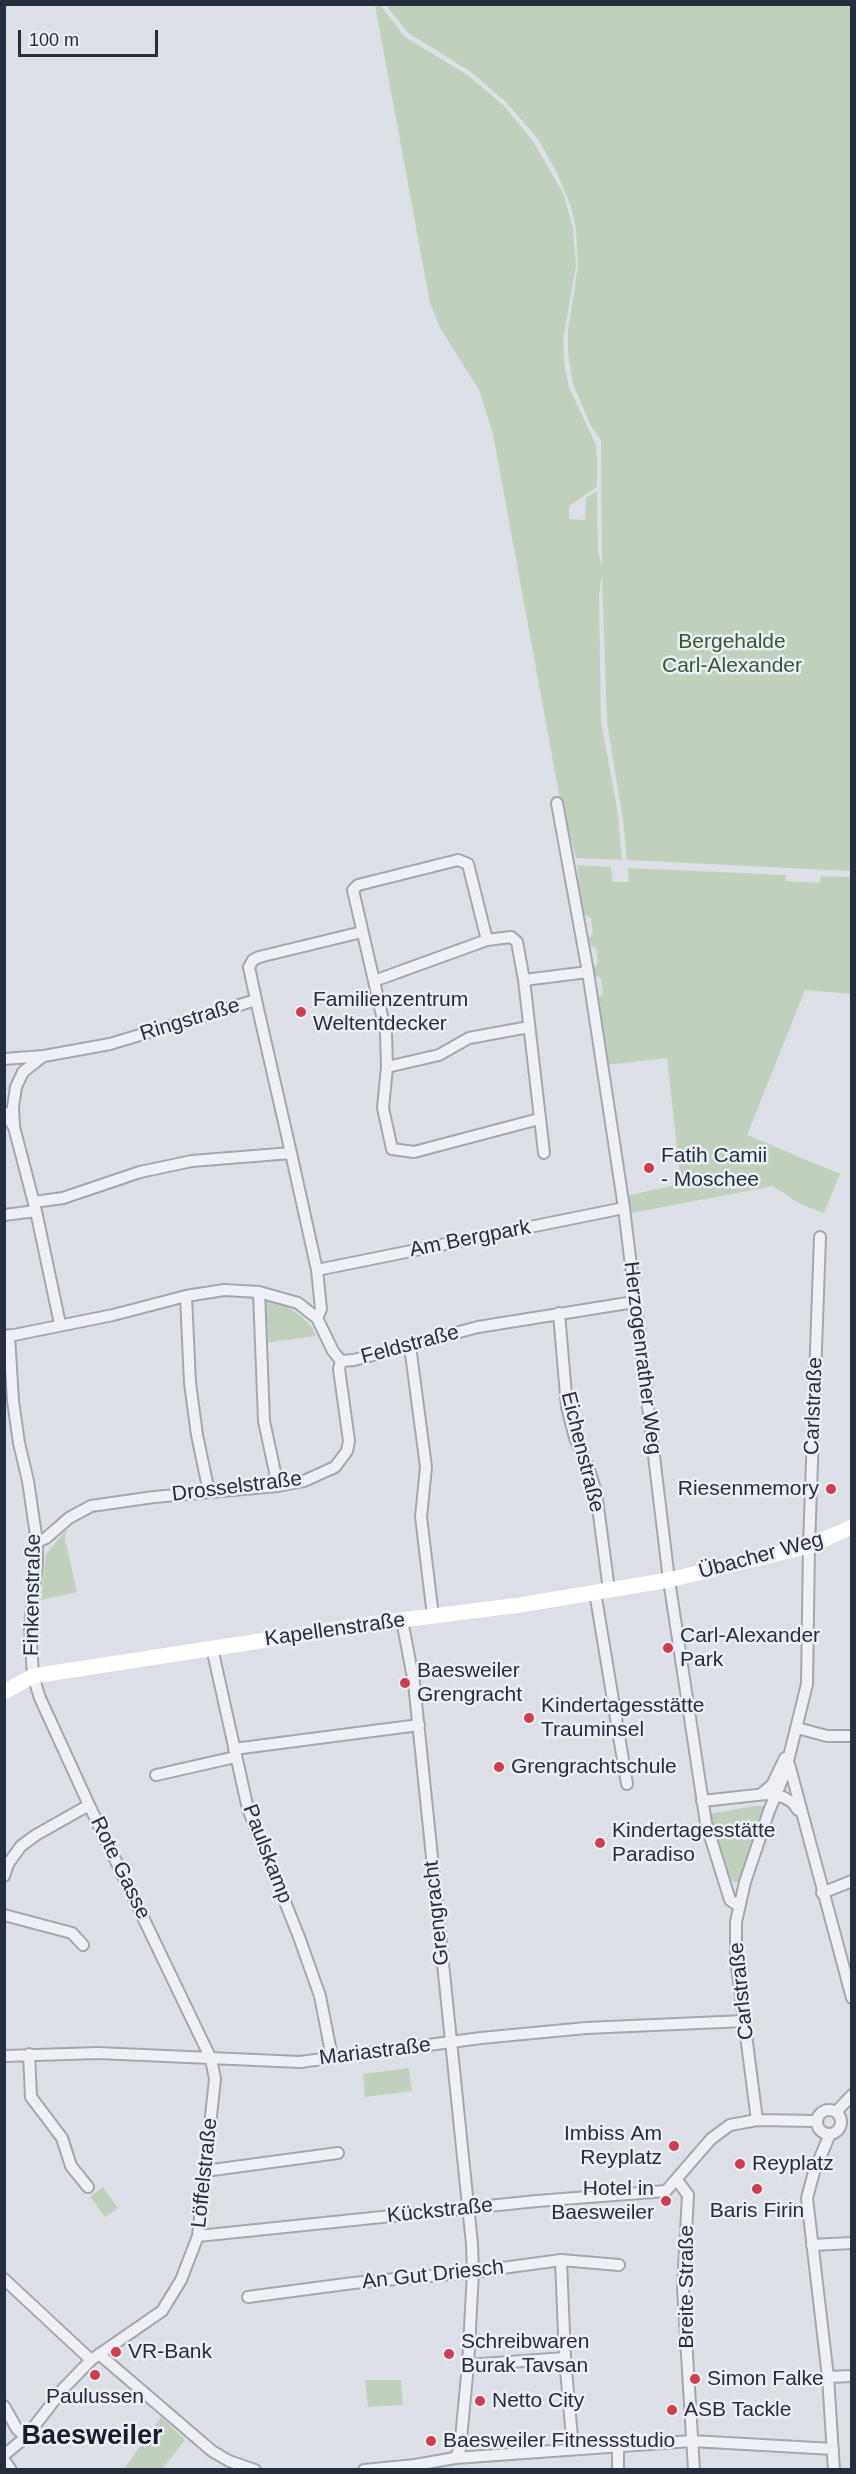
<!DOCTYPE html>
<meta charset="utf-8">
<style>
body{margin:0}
#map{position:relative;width:856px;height:2474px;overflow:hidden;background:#dce0e6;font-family:Helvetica,sans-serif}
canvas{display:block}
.frame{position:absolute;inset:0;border:6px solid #262d3d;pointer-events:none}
.scale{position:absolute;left:18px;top:30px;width:140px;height:27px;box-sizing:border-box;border:3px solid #262d3d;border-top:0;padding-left:8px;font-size:18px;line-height:21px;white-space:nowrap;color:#262d3d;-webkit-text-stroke:4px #ebeff4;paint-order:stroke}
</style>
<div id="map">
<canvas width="856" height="2474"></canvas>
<div class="frame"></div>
<div class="scale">100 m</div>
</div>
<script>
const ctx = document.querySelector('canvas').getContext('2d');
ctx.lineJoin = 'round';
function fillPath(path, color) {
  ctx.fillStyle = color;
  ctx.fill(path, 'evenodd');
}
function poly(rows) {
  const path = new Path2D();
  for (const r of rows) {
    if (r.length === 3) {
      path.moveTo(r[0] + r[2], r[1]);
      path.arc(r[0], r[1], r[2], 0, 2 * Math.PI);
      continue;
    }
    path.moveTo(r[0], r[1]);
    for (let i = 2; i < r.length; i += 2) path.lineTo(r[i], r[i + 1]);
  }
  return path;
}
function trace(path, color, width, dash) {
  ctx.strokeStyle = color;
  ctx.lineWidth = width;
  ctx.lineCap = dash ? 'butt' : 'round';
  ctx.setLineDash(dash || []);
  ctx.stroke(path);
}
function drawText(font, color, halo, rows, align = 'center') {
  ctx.font = font + ' Helvetica,sans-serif';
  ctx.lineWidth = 5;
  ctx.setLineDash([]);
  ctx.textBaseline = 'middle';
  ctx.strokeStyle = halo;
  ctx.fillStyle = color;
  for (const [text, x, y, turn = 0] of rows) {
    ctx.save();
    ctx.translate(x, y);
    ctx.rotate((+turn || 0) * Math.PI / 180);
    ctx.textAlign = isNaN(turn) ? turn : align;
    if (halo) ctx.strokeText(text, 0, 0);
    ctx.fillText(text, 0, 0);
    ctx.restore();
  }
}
const green = poly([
 [375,5,380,5,405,37,469,76,504,106,533,141,564,195,573,229,576,266,563,340,565,368,569,387,596,445,597,457,597,487,569,506,569,519,585,520,586,498,597,491,598,552,602,566,601,440,591,426,573,384,568,353,568,330,578,266,576,229,571,207,557,173,538,139,506,102,471,72,407,32,386,5,851,5,851,871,627,860,623,820,607,723,602,575,599,595,601,721,618,814,622,860,576,858,559,794,493,434,479,390,440,328,430,303],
 [577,865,611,867,613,882,629,882,628,868,786,875,785,881,820,883,821,876,851,877,851,994,805,990,747,1135,840,1174,824,1213,800,1204,773,1186,627,1214,625,1196,681,1184,667,1058,606,1065,597,1000,603,993,601,978,593,975,592,970,598,963,596,948,588,945,587,940,593,933,591,918,583,914,575,880,579,879],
 [264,1300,286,1306,301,1316,312,1327,316,1336,264,1343],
 [67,1529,65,1539,77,1592,41,1600,46,1554],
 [753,1806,765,1806,740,1882,735,1882,730,1880,727,1874,710,1814],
 [409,2068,412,2091,365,2097,363,2074],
 [103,2187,118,2208,105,2217,90,2197],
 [365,2380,401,2380,403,2405,368,2407],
 [161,2417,185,2440,162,2469,124,2469]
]);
const street = poly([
 [557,803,588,972,624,1208,669,1580,706,1823,730,1900,739,1906],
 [487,940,468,864,458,860,358,885,353,890,386,1033,387,1067,383,1108,392,1149,414,1152,539,1119],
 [524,980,588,972],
 [374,981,487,940,511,937,517,942,524,980,544,1153],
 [256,1000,249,967,253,960,259,957,362,932],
 [4,1059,44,1056,110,1044,256,1000,291,1153,192,1161,140,1172,63,1198,34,1202],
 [387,1067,439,1055,469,1038,529,1027],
 [4,1112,14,1127,36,1211,60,1324],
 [14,1126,13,1107,16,1087,23,1072,42,1057],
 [291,1153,317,1270,321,1309,317,1318],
 [4,1215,36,1211],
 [317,1270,624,1208],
 [259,1292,264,1421,278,1486],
 [186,1296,190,1383,197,1435,209,1492],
 [559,1313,567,1407,575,1438,588,1467,596,1492,609,1590],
 [4,1337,113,1315,186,1296,224,1290,259,1292,298,1303,317,1318,333,1351,341,1361],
 [410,1346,426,1467,421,1517,433,1616],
 [341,1361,354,1360,478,1327,634,1302],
 [37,1542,46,1538,69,1518,91,1506,154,1497,278,1486,304,1481,335,1467,347,1451,349,1441,339,1369,341,1361],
 [595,1592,627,1784],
 [402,1620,414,1683,472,2244,473,2272,468,2365,460,2449,455,2458],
 [212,1648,248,1809,299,1937,320,1996,332,2057],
 [797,1728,827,1736,852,1736],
 [234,1749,419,1725],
 [789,1764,852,1998],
 [156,1775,235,1757],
 [761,1794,772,1785,785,1758],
 [702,1801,766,1794,783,1797,792,1802,798,1810],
 [4,1876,8,1864,21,1846,36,1835,89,1805],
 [822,1893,852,1881],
 [4,1915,72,1933,83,1945],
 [29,2054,31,2097,62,2138,71,2166,88,2187],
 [4,2056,98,2053,300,2062,481,2038,586,2028,744,2021],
 [829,2122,12],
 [836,2112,852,2095],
 [757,2120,736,1958,736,1922,745,1882,769,1811,785,1773,807,1684,809,1546,820,1237],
 [830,2134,814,2172,807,2198,828,2377,834,2470],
 [205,2171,338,2153],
 [677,2180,688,2195,683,2288,694,2470],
 [198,2236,537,2201,666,2191,711,2139,730,2125,757,2120,817,2121],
 [812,2245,852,2243],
 [561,2260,565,2358,573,2449],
 [4,2279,91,2360],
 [248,2297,353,2283,473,2272,561,2260,619,2265],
 [99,2354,212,2451,229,2461,255,2470],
 [468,2365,565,2358],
 [828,2377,852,2376],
 [4,2406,17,2429,26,2437],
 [618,2446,618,2470],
 [4,2455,26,2437,63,2389,91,2360,162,2311,181,2280,198,2236,215,2079,211,2059,89,1805,40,1698,33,1676,30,1626,37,1565,37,1542,28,1481,19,1443,13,1401,9,1335],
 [4,2460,11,2470],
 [364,2470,415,2465,455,2458,692,2441,833,2449]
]);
const secondary = poly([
 [4,1692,33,1676,370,1624,520,1605,669,1580,809,1546,852,1527]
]);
const markers = [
 [301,1012,6,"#cf3d4e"],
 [649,1168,6,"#cf3d4e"],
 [831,1489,6,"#cf3d4e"],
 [668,1648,6,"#cf3d4e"],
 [405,1683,6,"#cf3d4e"],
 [529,1718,6,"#cf3d4e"],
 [499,1767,6,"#cf3d4e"],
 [600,1843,6,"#cf3d4e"],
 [674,2146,6,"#cf3d4e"],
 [740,2164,6,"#cf3d4e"],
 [757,2189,6,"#cf3d4e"],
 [666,2201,6,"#cf3d4e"],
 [116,2352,6,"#cf3d4e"],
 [449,2354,6,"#cf3d4e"],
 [95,2375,6,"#cf3d4e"],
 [695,2379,6,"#cf3d4e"],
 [480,2401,6,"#cf3d4e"],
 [672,2410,6,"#cf3d4e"],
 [431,2441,6,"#cf3d4e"]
];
const parkNames = [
 ["Bergehalde",732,642],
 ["Carl-Alexander",732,666]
];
const poiNames = [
 ["Familienzentrum",313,1000],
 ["Weltentdecker",313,1024],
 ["Fatih Camii",661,1156],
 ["- Moschee",661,1180],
 ["Riesenmemory",819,1489,"right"],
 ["Carl-Alexander",680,1636],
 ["Park",680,1660],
 ["Baesweiler",417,1671],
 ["Grengracht",417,1695],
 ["Kindertagesstätte",541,1706],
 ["Trauminsel",541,1730],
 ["Grengrachtschule",511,1767],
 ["Kindertagesstätte",612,1831],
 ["Paradiso",612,1855],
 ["Imbiss Am",662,2134,"right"],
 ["Reyplatz",662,2158,"right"],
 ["Reyplatz",752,2164],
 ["Hotel in",654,2189,"right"],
 ["Baesweiler",654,2213,"right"],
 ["Baris Firin",757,2211,"center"],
 ["Schreibwaren",461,2342],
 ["Burak Tavsan",461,2366],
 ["VR-Bank",128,2352],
 ["Simon Falke",707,2379],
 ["Paulussen",95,2397,"center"],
 ["Netto City",492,2401],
 ["ASB Tackle",684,2410],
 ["Baesweiler Fitnessstudio",443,2441]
];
const streetNames = [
 ["Ringstraße",190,1020,-17],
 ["Am Bergpark",470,1239,-11],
 ["Feldstraße",410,1345,-15],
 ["Herzogenrather Weg",642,1358,83],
 ["Carlstraße",814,1406,-88],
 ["Eichenstraße",582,1452,76],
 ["Drosselstraße",237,1487,-7],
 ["Übacher Weg",761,1556,-15],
 ["Finkenstraße",33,1595,-89],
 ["Kapellenstraße",335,1630,-8],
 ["Paulskamp",267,1854,69],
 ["Rote Gasse",120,1868,64],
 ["Grengracht",437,1913,-96],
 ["Carlstraße",742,1991,-96],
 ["Mariastraße",375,2052,-7],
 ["Löffelstraße",205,2173,-84],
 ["Kückstraße",440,2211,-6],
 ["An Gut Driesch",433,2275,-6],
 ["Breite Straße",687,2287,-90]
];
const districtNames = [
 ["Baesweiler",92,2437]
];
fillPath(green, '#c1d0bd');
trace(street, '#a2a7b0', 14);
trace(street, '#eff0f5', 10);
trace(secondary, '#fff', 15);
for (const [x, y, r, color] of markers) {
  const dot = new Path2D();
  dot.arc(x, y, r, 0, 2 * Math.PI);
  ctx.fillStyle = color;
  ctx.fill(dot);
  trace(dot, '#ebeff4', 2);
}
drawText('21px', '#385833', '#ebeff4', parkNames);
drawText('21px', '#262d3d', '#ebeff4', poiNames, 'left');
drawText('21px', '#262d3d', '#ebeff4', streetNames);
drawText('bold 27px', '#181e2d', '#ebeff4', districtNames);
</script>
